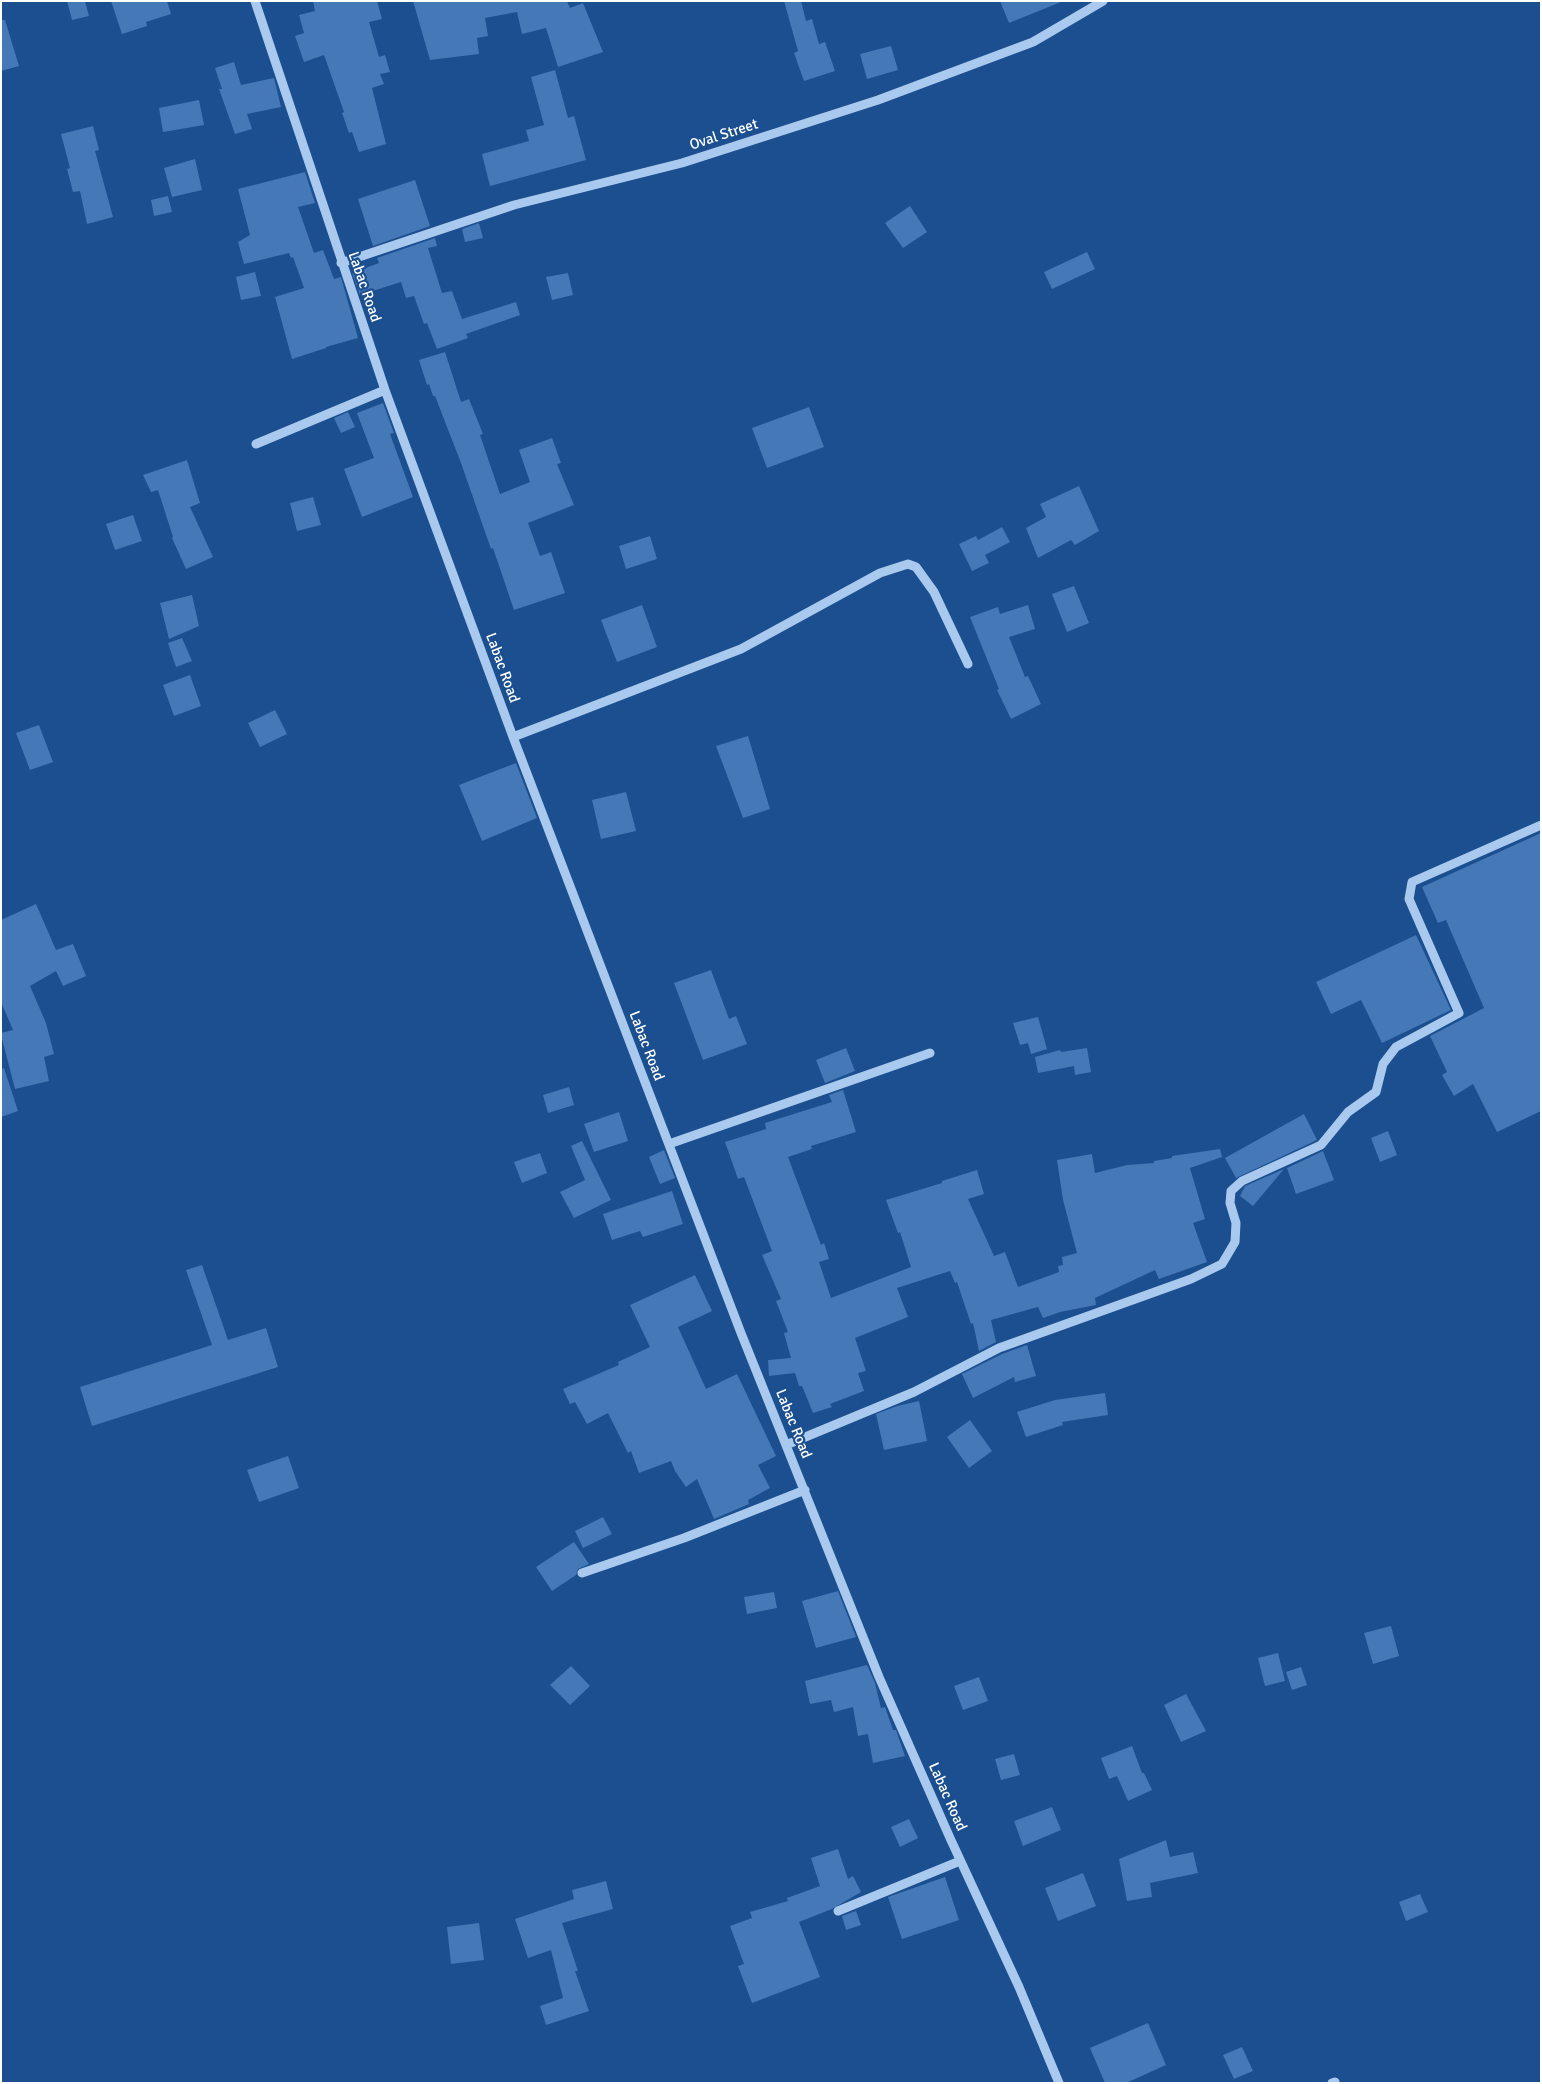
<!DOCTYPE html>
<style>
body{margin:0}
#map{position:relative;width:1542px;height:2084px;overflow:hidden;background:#1b4f8f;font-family:Signika,sans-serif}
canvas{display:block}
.frame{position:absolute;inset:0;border:2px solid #fff;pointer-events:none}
</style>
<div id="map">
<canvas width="1542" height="2084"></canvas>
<div class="frame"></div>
</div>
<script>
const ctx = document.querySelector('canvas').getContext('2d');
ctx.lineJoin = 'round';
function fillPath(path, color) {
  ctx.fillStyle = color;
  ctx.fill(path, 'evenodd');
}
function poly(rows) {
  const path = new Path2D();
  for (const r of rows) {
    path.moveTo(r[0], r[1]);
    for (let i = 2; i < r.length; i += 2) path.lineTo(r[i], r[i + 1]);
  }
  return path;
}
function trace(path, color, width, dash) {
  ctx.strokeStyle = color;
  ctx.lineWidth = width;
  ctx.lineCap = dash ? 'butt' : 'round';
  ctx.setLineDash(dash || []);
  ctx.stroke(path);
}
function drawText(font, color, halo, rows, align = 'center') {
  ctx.font = font + ' Signika,sans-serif';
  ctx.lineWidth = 4.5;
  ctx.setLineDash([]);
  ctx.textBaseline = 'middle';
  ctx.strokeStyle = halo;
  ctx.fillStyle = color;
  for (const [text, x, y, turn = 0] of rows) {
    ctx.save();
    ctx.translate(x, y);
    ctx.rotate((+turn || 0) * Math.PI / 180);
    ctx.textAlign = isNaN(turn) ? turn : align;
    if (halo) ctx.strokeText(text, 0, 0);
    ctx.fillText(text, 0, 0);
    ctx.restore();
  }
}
const building = poly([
 [67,1,85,1,89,16,72,20],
 [111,1,167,1,171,14,146,22,147,26,122,34],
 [313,1,377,1,382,19,369,22,379,57,385,55,390,72,380,74,384,84,372,88,386,144,359,152,352,132,349,133,342,113,344,112,324,55,304,62,295,36,304,33,299,15,315,11],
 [413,1,567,1,570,8,583,3,603,52,558,67,546,28,522,34,517,12,485,18,488,36,477,38,479,54,430,60],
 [784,1,801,1,806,21,812,19,819,44,825,42,835,71,804,81,794,53,798,51],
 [1000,1,1061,1,1061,2,1009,23],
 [1,20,5,20,19,66,1,71],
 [891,46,898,70,867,79,860,54],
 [234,62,241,85,274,78,281,107,247,114,252,129,235,134,219,89,222,89,215,68],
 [555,70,568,118,574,116,586,160,490,186,482,154,529,141,526,130,544,125,531,77],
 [199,100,204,125,163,132,159,108],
 [93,126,99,150,95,151,113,217,87,224,80,191,73,192,67,169,70,168,61,134],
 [195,159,202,190,172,197,164,168],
 [305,172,315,203,298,207,314,253,323,250,334,279,341,277,358,338,326,347,326,348,292,359,275,297,304,288,293,257,291,258,289,253,244,264,238,242,250,235,238,189],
 [415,180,430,226,373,246,358,199],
 [168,196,172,212,154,216,151,200],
 [910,206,927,232,903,248,885,223],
 [479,223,483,238,465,242,462,229],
 [435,238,437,246,428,248,442,293,452,291,462,319,516,302,520,315,466,334,468,338,437,349,427,323,424,324,414,296,406,298,401,282,360,295,352,273,379,263,377,258],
 [1087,252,1095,269,1052,289,1044,272],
 [255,272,261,296,241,300,236,277],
 [568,273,573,295,552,300,546,277],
 [445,352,461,402,469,399,483,434,480,435,500,494,530,482,519,450,552,438,561,463,557,464,574,505,528,523,540,556,551,552,565,593,514,610,493,548,491,549,461,463,435,396,433,396,429,384,427,385,419,360],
 [383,403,394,433,390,434,413,497,362,517,344,469,374,458,357,413],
 [809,407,824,447,767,468,752,428],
 [348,412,355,427,341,433,334,418],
 [187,460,200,503,190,507,213,557,186,569,172,538,173,537,158,490,151,492,143,475],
 [1079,486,1099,531,1075,545,1071,540,1038,558,1026,528,1046,517,1040,504],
 [313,497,321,525,297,531,290,503],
 [133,515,142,541,115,550,106,524],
 [1002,527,1010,542,985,555,989,563,972,571,959,544,976,536,978,540],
 [650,536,657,559,626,569,619,546],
 [1074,586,1089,623,1067,632,1052,594],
 [192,595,199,626,169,639,160,603],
 [642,605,657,647,617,662,601,620],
 [1028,605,1035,629,1009,637,1025,677,1028,676,1041,704,1011,719,997,690,999,689,970,617,998,607,1000,614],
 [182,638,192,661,176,667,168,643],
 [190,675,201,706,174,716,163,685],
 [275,710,287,734,260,747,248,723],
 [39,725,53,762,30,770,16,733],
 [748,736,770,809,743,818,716,746],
 [516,763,537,818,482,841,459,785],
 [626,792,636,831,601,839,592,800],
 [1541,833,1541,1111,1497,1132,1473,1084,1454,1096,1442,1075,1447,1072,1430,1036,1484,1008,1446,920,1438,923,1422,887],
 [36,904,56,950,73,944,86,976,63,986,56,971,30,986,46,1023,54,1054,44,1057,49,1081,15,1089,1,1035,1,1033,13,1030,1,1002,1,920],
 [1416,935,1451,1010,1382,1043,1361,1000,1331,1014,1316,982],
 [711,970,729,1019,736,1016,747,1044,703,1060,674,983],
 [1038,1017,1047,1049,1031,1054,1028,1043,1020,1045,1013,1023],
 [846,1048,855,1071,825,1083,816,1060],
 [1087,1048,1091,1072,1075,1075,1074,1066,1038,1073,1035,1057,1060,1050,1061,1052],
 [4,1068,18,1111,1,1117,1,1069],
 [569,1087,574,1105,548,1113,543,1095],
 [843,1090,856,1132,811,1146,812,1149,788,1157,821,1245,824,1243,829,1259,819,1262,831,1298,911,1267,900,1232,898,1233,886,1200,942,1183,942,1181,977,1170,984,1194,968,1199,994,1256,1005,1252,1018,1287,1059,1272,1058,1266,1063,1265,1062,1257,1077,1253,1063,1200,1057,1160,1092,1154,1095,1173,1127,1165,1154,1163,1154,1161,1172,1158,1172,1156,1220,1149,1222,1157,1190,1168,1205,1219,1193,1223,1207,1262,1159,1279,1155,1270,1095,1298,1096,1305,1060,1312,1043,1318,1038,1307,991,1320,996,1342,979,1351,973,1323,971,1324,957,1282,955,1283,950,1271,897,1288,908,1317,855,1338,866,1371,858,1373,864,1391,830,1404,832,1407,813,1413,802,1386,799,1386,795,1373,769,1376,768,1360,791,1358,784,1333,788,1332,776,1301,781,1299,762,1255,772,1251,744,1177,738,1179,725,1142,766,1129,765,1123,832,1102,829,1095],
 [619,1112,628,1141,594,1152,584,1124],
 [1304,1114,1317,1140,1236,1178,1225,1158],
 [1388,1131,1397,1155,1380,1162,1371,1138],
 [582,1141,611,1200,574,1218,560,1192,585,1180,571,1146],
 [664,1150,675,1178,660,1184,649,1157],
 [1323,1151,1334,1180,1296,1194,1287,1168],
 [540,1153,547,1173,522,1183,514,1162],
 [1284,1169,1253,1206,1240,1196,1245,1186],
 [672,1191,683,1224,643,1237,640,1231,612,1240,603,1214],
 [202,1265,228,1340,266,1328,278,1367,92,1426,80,1387,212,1345,186,1270],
 [695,1275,712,1311,678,1327,706,1389,737,1374,776,1456,758,1465,770,1488,748,1500,749,1504,714,1519,697,1479,686,1487,675,1471,671,1461,639,1473,631,1451,628,1453,608,1413,587,1424,575,1402,570,1404,563,1389,619,1365,618,1362,650,1347,630,1305],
 [1027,1345,1036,1376,1015,1382,1014,1377,973,1398,962,1374,1002,1354],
 [1105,1393,1108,1415,1062,1422,1063,1425,1026,1437,1017,1412,1055,1400],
 [919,1401,927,1441,884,1450,876,1414,897,1406],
 [970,1420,992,1451,969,1468,947,1437],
 [288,1456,299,1488,259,1502,247,1470],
 [603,1517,612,1534,583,1548,575,1531],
 [574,1542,589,1564,578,1569,576,1575,552,1591,536,1567],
 [838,1591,856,1637,816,1648,802,1601],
 [774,1592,777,1608,747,1614,744,1597],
 [1391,1626,1399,1656,1373,1664,1364,1633],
 [1278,1653,1285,1681,1265,1686,1258,1658],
 [867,1665,875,1683,881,1708,885,1707,893,1730,896,1730,905,1756,873,1763,868,1734,858,1736,853,1707,834,1712,831,1700,810,1704,805,1681],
 [571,1666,590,1686,570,1705,550,1685],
 [1301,1667,1307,1685,1292,1690,1286,1672],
 [979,1677,988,1701,963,1710,954,1686],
 [1186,1694,1206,1731,1181,1742,1164,1705],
 [1132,1746,1142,1773,1144,1773,1152,1790,1128,1801,1117,1776,1109,1779,1101,1758],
 [1014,1754,1020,1775,1001,1780,995,1759],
 [1052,1807,1061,1830,1023,1846,1014,1821],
 [909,1819,918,1838,900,1847,891,1827],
 [1166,1840,1170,1857,1193,1852,1198,1873,1150,1883,1152,1897,1127,1901,1119,1859],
 [838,1849,848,1879,853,1876,861,1892,832,1909,799,1922,820,1977,752,2003,738,1966,744,1964,730,1926,752,1918,750,1912,788,1901,787,1898,820,1886,811,1858],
 [1083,1873,1096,1906,1058,1921,1045,1888],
 [945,1877,959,1920,902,1939,888,1897],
 [606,1881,613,1909,562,1923,578,1971,575,1971,589,2011,546,2025,540,2006,563,1998,551,1950,528,1958,515,1919,574,1899,572,1890],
 [1420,1894,1428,1912,1406,1921,1399,1902],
 [856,1911,861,1925,846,1930,842,1916],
 [479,1923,484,1960,451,1964,447,1927],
 [1148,2023,1166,2065,1126,2083,1105,2083,1090,2048],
 [1242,2047,1253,2071,1234,2079,1223,2055]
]);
const minor = poly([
 [255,1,385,390,513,737,741,1333,879,1677,950,1838,1019,1987,1059,2083],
 [341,263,514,205,682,163,878,100,1033,42,1103,1],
 [256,444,385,390],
 [513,737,741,649,880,573,908,564,916,567,934,592,968,664],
 [669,1144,930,1053],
 [786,1445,914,1392,999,1348,1191,1279,1222,1264,1235,1242,1236,1223,1230,1203,1231,1191,1242,1181,1321,1145,1348,1112,1376,1092,1383,1064,1396,1047,1459,1013,1409,899,1412,882,1541,825],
 [582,1573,684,1538,805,1490],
 [838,1911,960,1861],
 [1332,2083,1335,2082]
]);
const streetNames = [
 ["Oval Street",724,135,-18],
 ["Labac Road",364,287,71],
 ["Labac Road",502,668,70],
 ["Labac Road",646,1046,69],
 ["Labac Road",793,1424,68],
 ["Labac Road",947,1797,66]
];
fillPath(building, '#4478b7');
trace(minor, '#a9c9ee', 9);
drawText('15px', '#fff', '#1b4f8f', streetNames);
</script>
